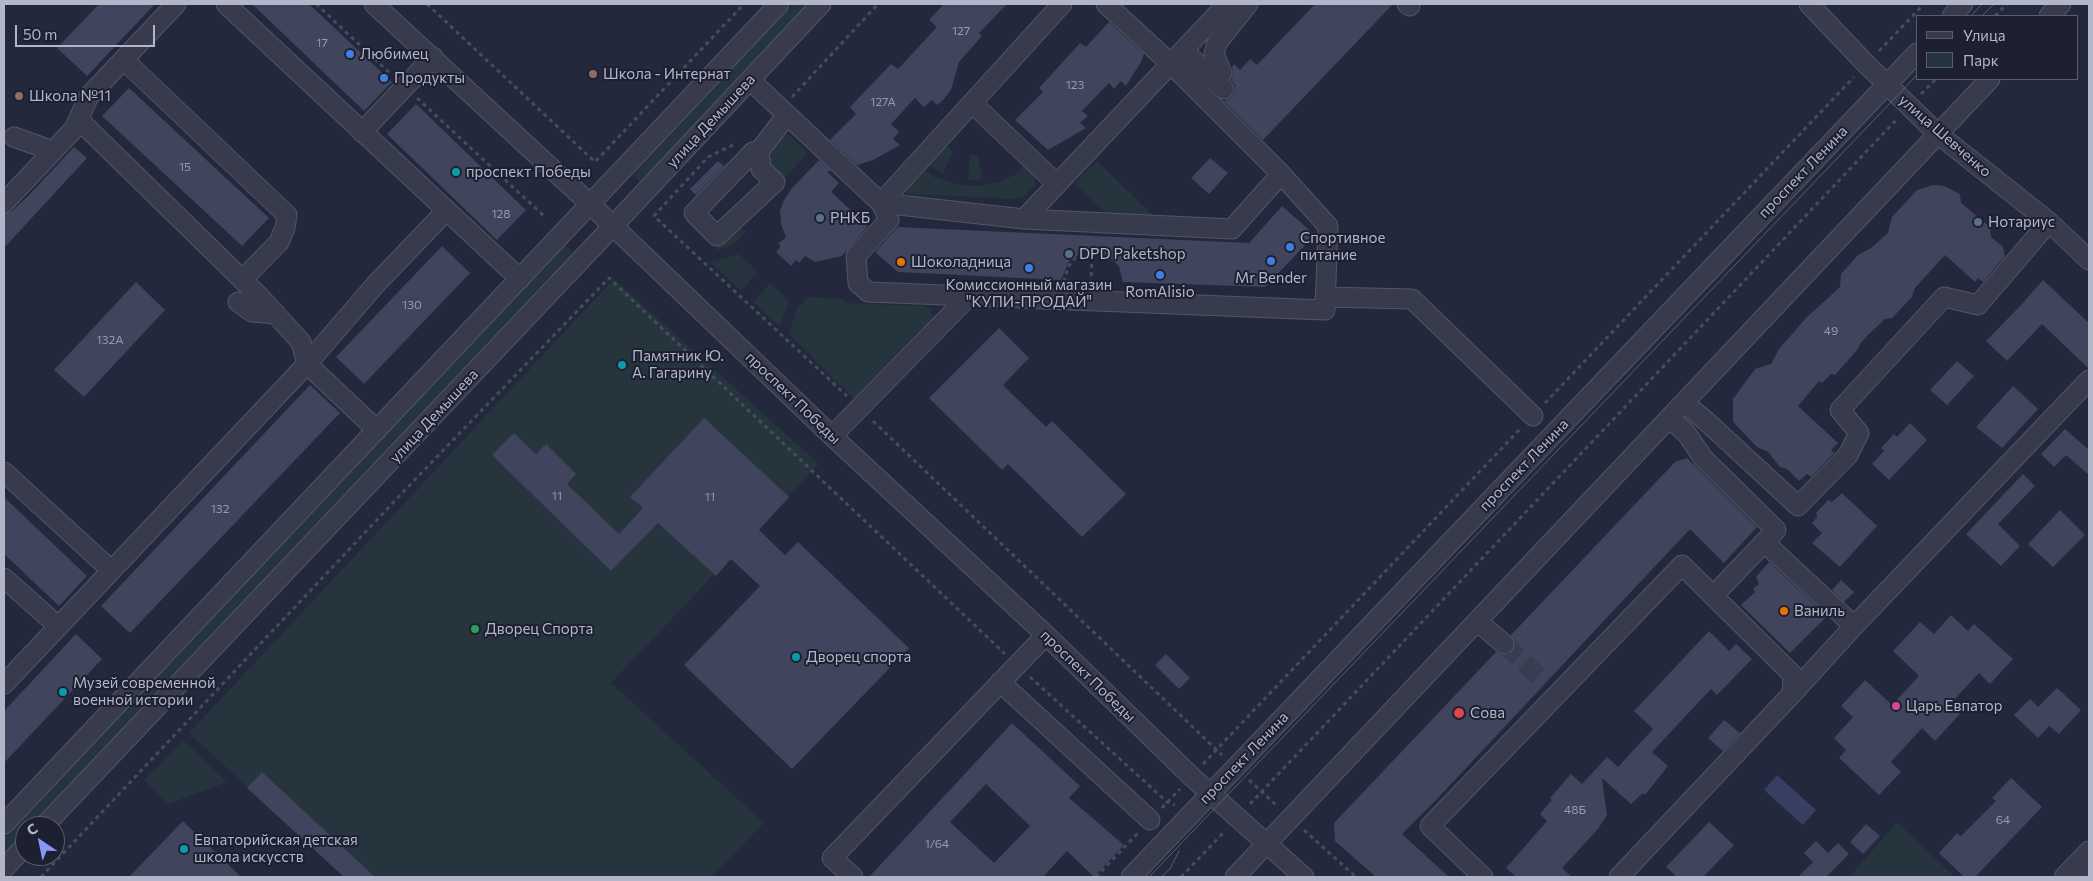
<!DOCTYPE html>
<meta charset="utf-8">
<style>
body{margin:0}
#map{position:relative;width:2093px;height:881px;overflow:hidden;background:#23283c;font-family:Commissioner,sans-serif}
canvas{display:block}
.frame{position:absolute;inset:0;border:5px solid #b3b6c8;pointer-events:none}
.legend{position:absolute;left:1916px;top:15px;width:162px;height:65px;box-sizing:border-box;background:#1c2031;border:1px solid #585c6d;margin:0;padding:6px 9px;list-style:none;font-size:15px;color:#b3b6c8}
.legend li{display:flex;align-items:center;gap:10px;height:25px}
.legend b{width:25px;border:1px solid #585c6d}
.north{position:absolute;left:15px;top:816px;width:50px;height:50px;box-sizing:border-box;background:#1c2031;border:1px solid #585c6d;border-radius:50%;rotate:326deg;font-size:14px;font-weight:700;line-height:20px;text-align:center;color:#b3b6c8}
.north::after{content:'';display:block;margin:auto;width:18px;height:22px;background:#8998f6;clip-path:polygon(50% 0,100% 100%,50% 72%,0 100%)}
.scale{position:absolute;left:15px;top:25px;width:140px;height:22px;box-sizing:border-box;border:2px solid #b3b6c8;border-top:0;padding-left:6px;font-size:15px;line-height:18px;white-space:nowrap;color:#b3b6c8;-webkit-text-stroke:4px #1c2031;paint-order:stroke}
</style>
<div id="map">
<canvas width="2093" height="881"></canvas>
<div class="frame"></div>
<ul class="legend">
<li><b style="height:6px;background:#373b4c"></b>Улица</li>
<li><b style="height:14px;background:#25343d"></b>Парк</li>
</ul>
<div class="north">С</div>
<div class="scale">50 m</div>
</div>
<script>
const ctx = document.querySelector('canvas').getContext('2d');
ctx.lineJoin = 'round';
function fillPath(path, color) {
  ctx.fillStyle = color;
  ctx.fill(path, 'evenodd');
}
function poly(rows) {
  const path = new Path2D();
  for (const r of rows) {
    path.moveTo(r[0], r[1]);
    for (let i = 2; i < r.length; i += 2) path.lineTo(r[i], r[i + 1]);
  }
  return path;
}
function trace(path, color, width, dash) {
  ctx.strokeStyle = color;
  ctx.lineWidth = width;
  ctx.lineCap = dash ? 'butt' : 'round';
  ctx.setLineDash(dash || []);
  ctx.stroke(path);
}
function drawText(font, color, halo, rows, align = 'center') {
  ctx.font = font + ' Commissioner,sans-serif';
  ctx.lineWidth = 4;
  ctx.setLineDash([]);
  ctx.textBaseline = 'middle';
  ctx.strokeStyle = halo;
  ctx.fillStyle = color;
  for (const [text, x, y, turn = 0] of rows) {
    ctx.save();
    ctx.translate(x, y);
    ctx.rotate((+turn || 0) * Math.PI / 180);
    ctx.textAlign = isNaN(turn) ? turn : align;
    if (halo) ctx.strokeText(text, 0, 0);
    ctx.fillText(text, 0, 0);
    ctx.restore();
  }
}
const green = poly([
 [793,4,808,4,641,183,633,175],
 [784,134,789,135,808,153,782,181,760,159],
 [946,146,953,151,943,174,928,165],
 [970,155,978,155,982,179,968,180],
 [1097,161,1159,221,1111,218,1075,183],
 [920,166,934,177,958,185,979,186,999,182,1016,174,1023,166,1035,177,1036,185,1022,198,1015,199,907,194,907,183],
 [738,225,746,232,732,246,717,250,716,248],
 [565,245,573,252,30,826,25,826,25,832,4,854,4,835],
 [739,254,758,272,741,291,710,262],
 [614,279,819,464,611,683,764,823,711,877,344,877,189,733],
 [770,283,789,301,780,327,753,302],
 [808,297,843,299,846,303,926,306,931,310,933,316,928,326,854,399,789,334,797,308],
 [183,740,227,782,168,804,144,780],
 [1897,822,1955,877,1849,877]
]);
const water = poly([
 [1777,775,1816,810,1803,825,1764,790]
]);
const building = poly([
 [99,4,155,4,87,76,57,48],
 [252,4,309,4,392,82,364,111],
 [944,4,1007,4,979,33,982,36,959,62,951,90,943,100,937,105,932,100,924,107,915,98,891,124,899,132,893,139,900,145,873,160,857,165,830,140,856,114,850,107,891,64,898,69,937,27,929,20],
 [1315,4,1393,4,1263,140,1224,101,1232,97,1235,91,1235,85,1231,80,1233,74,1232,67,1234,64,1240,70,1250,59,1257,65],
 [1109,22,1144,54,1141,62,1126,86,1121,81,1114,89,1109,83,1082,111,1088,116,1080,123,1086,128,1048,150,1015,120,1043,92,1039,88,1080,43,1086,47],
 [129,88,269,218,242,246,102,116],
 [416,104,526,210,497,240,387,134],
 [74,147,87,158,4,248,4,214,12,211,28,196],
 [1210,158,1228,173,1209,194,1191,178],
 [819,160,831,171,827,172,839,183,831,192,868,226,842,256,815,262,805,256,799,263,796,260,791,266,776,252,781,246,778,244,786,237,781,224,780,211,784,200,792,188],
 [718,161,724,166,696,195,690,189],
 [1933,185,1944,186,1960,194,1961,203,1990,227,1991,237,2003,247,2005,256,1983,282,1978,278,1975,282,1945,255,1915,288,1912,297,1892,318,1885,319,1868,335,1859,345,1858,349,1835,375,1831,374,1822,383,1819,381,1798,406,1838,443,1831,450,1834,453,1811,477,1807,474,1799,481,1787,469,1780,467,1768,452,1757,447,1733,422,1733,399,1755,369,1771,364,1779,349,1806,318,1840,287,1841,274,1858,255,1871,248,1888,233,1892,217,1917,190],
 [1282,206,1315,235,1265,287,1123,282,1119,266,1109,257,1091,247,1069,261,1061,280,898,272,875,252,898,227,1249,243],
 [442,246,470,273,364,384,336,357],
 [2043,280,2089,323,2089,369,2042,324,2007,361,1986,341,2021,305],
 [136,282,165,310,84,397,54,370],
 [999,328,1029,358,1003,385,1046,427,1052,421,1126,494,1082,537,1008,464,1002,470,929,398],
 [1957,361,1974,376,1947,405,1930,390],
 [310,385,340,413,130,633,101,606],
 [2013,386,2038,409,2002,448,1976,427],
 [704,418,789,497,759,530,785,555,798,542,909,648,792,769,684,665,760,586,731,559,716,576,658,523,611,571,492,455,514,433,536,454,546,444,576,474,567,484,619,534,643,508,630,497],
 [1910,423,1927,440,1889,480,1872,464,1884,451,1881,448,1894,434,1897,437],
 [2065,429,2089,450,2089,475,2066,455,2054,467,2041,454],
 [1687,458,1757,527,1724,563,1690,529,1437,799,1402,834,1449,877,1376,877,1335,841,1334,823,1496,652,1502,655,1512,652,1515,646,1511,635,1675,462],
 [2023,474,2035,486,1998,524,2020,546,2001,566,1966,534],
 [1842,493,1877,526,1840,567,1812,543,1822,533,1812,523,1817,517,1816,513,1828,500,1832,502],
 [4,497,87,576,59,606,4,554],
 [2060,510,2085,535,2053,567,2028,544],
 [1769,562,1827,616,1790,653,1741,605,1755,592,1753,589,1759,584,1756,577],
 [1841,580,1854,592,1844,602,1832,590],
 [1951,615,1968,631,1974,624,2013,659,1990,684,1979,673,1949,705,1960,714,1935,741,1922,728,1891,762,1901,772,1879,795,1839,758,1846,750,1834,738,1853,717,1841,706,1865,680,1892,705,1919,676,1893,651,1920,622,1934,634],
 [1709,631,1729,651,1736,644,1752,659,1717,695,1711,689,1652,752,1668,766,1645,795,1643,793,1631,804,1602,778,1607,815,1598,829,1562,868,1572,877,1516,877,1506,868,1547,821,1540,814,1552,800,1550,798,1571,774,1582,784,1607,757,1618,767,1653,729,1634,711],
 [76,634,102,659,4,763,4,711],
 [1166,654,1190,678,1179,689,1155,665],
 [2057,688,2081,710,2059,734,2049,726,2038,738,2014,715,2030,699,2038,707],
 [1724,720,1740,733,1723,751,1708,738],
 [1012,723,1080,786,1069,798,1124,845,1094,877,1067,851,1043,877,869,877],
 [986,784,1030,826,994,863,950,822],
 [262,772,375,877,344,877,247,788],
 [2011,778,2042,807,1975,877,1964,877,1939,853,1957,833,1961,836,1996,801,1992,798],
 [183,821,241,877,129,877],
 [1709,822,1734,845,1703,877,1677,877,1666,867],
 [1866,824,1880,836,1863,854,1850,842],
 [1816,841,1828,853,1838,843,1849,854,1826,877,1798,877,1813,862,1804,853]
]);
const minorTunnel = poly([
 [1504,644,1546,683]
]);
const path = poly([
 [316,4,392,75],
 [427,4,595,162,744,4],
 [1995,16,2007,4],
 [1879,51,1924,4],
 [1921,94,1936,79],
 [792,97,878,4],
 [417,98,544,216],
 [733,145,708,157,654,216,847,396],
 [1064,282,1068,267,1078,254],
 [1091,284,1092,250],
 [1545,403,1854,77],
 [873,421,1222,755],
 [1030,677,1167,802,1175,805],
 [1203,764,1520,429],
 [1249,780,1277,806],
 [1250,804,1898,118],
 [1162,808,1180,789],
 [1304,830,1356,877],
 [41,877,405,490,609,278,1005,654],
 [1096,877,1139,832],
 [1181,877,1225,831]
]);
const minor = poly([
 [226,4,520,279],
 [374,4,590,204,832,436,1046,635,1192,777,1304,877],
 [1062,4,881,203,889,220,856,256,858,283,868,292,1325,310,1328,226,1281,174,1172,65,1106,4],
 [1407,4,1410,6],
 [1809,4,1866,64,1938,134,2049,222,2089,260],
 [1952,16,1963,4],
 [2049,16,2061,4],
 [1184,51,1224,89],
 [124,60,287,215,285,228,279,242,242,280],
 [1222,73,1214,54,1217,43,1248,4],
 [750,80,881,203,1024,219,1232,229,1281,174],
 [972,103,1057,184],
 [79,120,259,296,301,342,307,364,377,430],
 [362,132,433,57],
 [14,137,53,151],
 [753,152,760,159,761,169,775,182,717,236,694,213,753,152],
 [756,155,787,115],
 [4,203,74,129,89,96,176,4],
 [1024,219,1227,4],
 [1325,297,1412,299,1533,416],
 [238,302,252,312,276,314],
 [1684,403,1706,421,1798,506,1848,455,1859,433,1840,410,1944,297,1978,305,2049,222],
 [1669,418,1687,434,1703,458,1776,530,1713,596],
 [832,436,969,296],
 [4,472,111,570],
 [1764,542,1854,626],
 [4,578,58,626],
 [1477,621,1504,644],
 [1000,682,1150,820],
 [4,684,307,364,376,284,446,211],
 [4,824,779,4],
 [44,826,613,226,821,4],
 [2075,865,2089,877],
 [4,869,25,846],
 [853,877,832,858,1046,635],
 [1131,877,1917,53],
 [1235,877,1990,79],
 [1483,877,1430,826,1682,565,1793,675,1792,694],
 [1619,877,1792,694,1854,626,2089,380],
 [2064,877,2089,851]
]);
const tram = poly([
 [1971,16,1982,4],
 [1982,16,1994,4],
 [1149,877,1917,75],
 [1161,877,1170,869,1179,851]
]);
const markers = [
 [350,54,5,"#3f7fe0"],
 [593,74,5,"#8d6e63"],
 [384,78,5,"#3f7fe0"],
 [19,96,5,"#8d6e63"],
 [456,172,5,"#0f9aa8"],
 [820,218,5,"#5c6f8a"],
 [1978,222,5,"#5c6f8a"],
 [1290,247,5,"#3f7fe0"],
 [1069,254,5,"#5c6f8a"],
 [1271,261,5,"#3f7fe0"],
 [901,262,5,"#e8710a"],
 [1029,268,5,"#3f7fe0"],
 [1160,275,5,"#3f7fe0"],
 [622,365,5,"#0f9aa8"],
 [1784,611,5,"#e8710a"],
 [475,629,5,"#2e9e5b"],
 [796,657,5,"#0f9aa8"],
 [63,692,5,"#0f9aa8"],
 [1896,706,5,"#d1479c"],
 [1459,713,6,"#e0444e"],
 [184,849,5,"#0f9aa8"]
];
const numberNames = [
 ["127",961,31],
 ["17",322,43],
 ["123",1075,85],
 ["127А",883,102],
 ["15",185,167],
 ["128",501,214],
 ["130",412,305],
 ["49",1831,331],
 ["132А",110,340],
 ["11",557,496],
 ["11",710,497],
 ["132",220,509],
 ["48Б",1575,810],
 ["64",2003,820],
 ["1/64",937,844]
];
const poiNames = [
 ["Любимец",360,54],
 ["Школа - Интернат",603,74],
 ["Продукты",394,78],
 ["Школа №11",29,96],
 ["проспект Победы",466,172],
 ["РНКБ",830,218],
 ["Нотариус",1988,222],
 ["Спортивное",1300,238],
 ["питание",1300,255],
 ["DPD Paketshop",1079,254],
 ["Шоколадница",911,262],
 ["Mr Bender",1271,278,"center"],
 ["Комиссионный магазин",1029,285,"center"],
 ["\"КУПИ-ПРОДАЙ\"",1029,302,"center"],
 ["RomAlisio",1160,292,"center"],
 ["Памятник Ю.",632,356],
 ["А. Гагарину",632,373],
 ["Ваниль",1794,611],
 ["Дворец Спорта",485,629],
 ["Дворец спорта",806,657],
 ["Музей современной",73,683],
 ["военной истории",73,700],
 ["Царь Евпатор",1906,706],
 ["Сова",1470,713],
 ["Евпаторийская детская",194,840],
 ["школа искусств",194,857]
];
const streetNames = [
 ["улица Демышева",711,121,-47],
 ["улица Шевченко",1945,136,41],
 ["проспект Ленина",1803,172,-46],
 ["проспект Победы",793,398,44],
 ["улица Демышева",434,416,-47],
 ["проспект Ленина",1524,465,-46],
 ["проспект Победы",1088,676,44],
 ["проспект Ленина",1244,758,-46]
];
fillPath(green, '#25343d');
fillPath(water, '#373f63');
fillPath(building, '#40445c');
trace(minorTunnel, '#393d51', 19, [19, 9]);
trace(minor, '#525667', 21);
trace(path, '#405057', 3, [4, 4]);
trace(minor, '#373b4c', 19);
trace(tram, '#595d73', 1);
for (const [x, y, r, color] of markers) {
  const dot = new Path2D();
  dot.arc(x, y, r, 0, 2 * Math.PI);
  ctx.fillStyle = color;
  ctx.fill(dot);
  trace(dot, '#1c2031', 2);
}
drawText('12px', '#969aad', null, numberNames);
drawText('15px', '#b3b6c8', '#1c2031', poiNames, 'left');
drawText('15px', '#b3b6c8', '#1c2031', streetNames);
</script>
